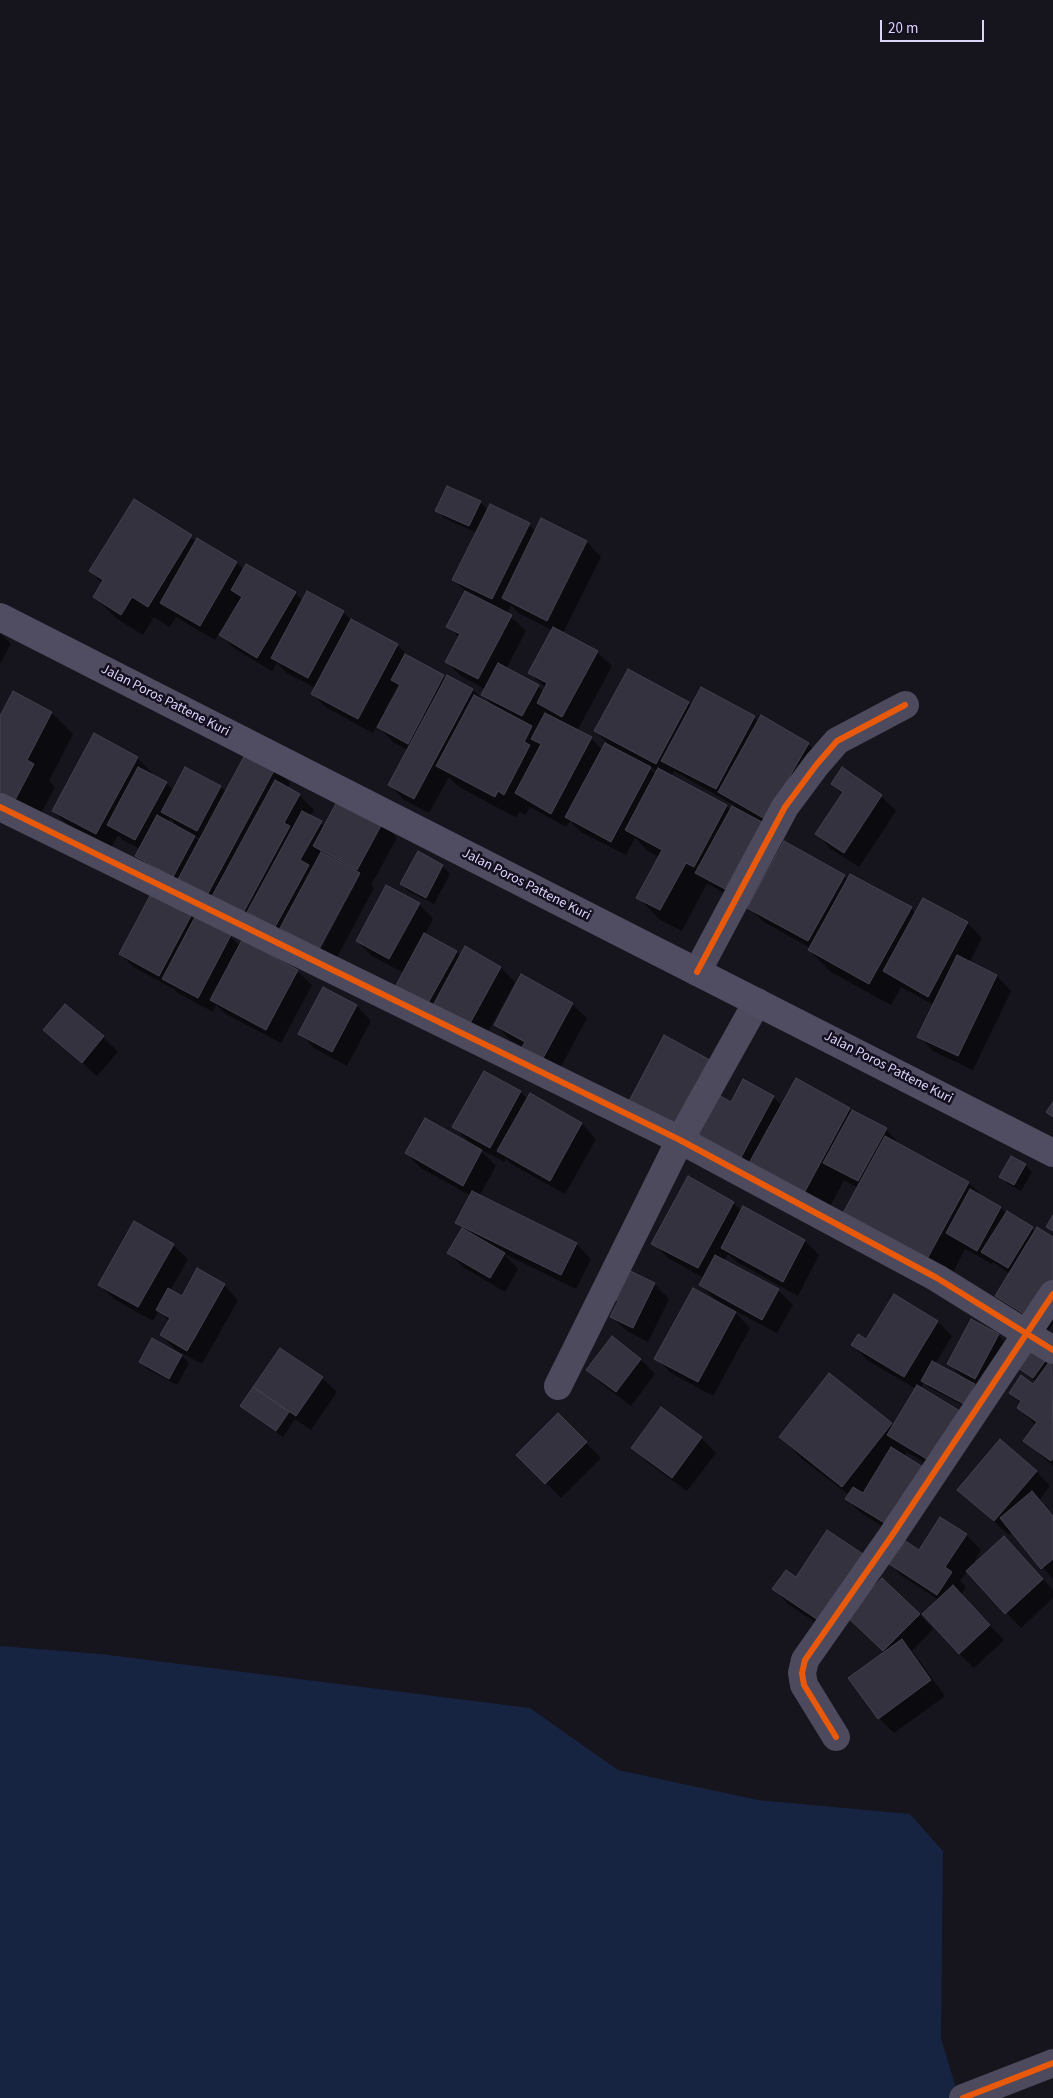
<!DOCTYPE html>
<style>
body{margin:0}
#map{position:relative;width:1053px;height:2098px;overflow:hidden;background:#16141c;font-family:"Source Sans 3",sans-serif}
canvas{display:block}
.scale{position:absolute;left:880px;top:20px;width:104px;height:22px;box-sizing:border-box;border:2px solid #dcd5fa;border-top:0;padding-left:6px;font-size:15px;line-height:18px;white-space:nowrap;color:#dcd5fa;-webkit-text-stroke:4px #141020;paint-order:stroke}
</style>
<div id="map">
<canvas width="1053" height="2098"></canvas>
<div class="scale">20 m</div>
</div>
<script>
const ctx = document.querySelector('canvas').getContext('2d');
ctx.lineJoin = 'round';
function fillPath(path, color) {
  ctx.fillStyle = color;
  ctx.fill(path, 'evenodd');
}
function poly(rows) {
  const path = new Path2D();
  for (const r of rows) {
    path.moveTo(r[0], r[1]);
    for (let i = 2; i < r.length; i += 2) path.lineTo(r[i], r[i + 1]);
  }
  return path;
}
function trace(path, color, width, dash) {
  ctx.strokeStyle = color;
  ctx.lineWidth = width;
  ctx.lineCap = dash ? 'butt' : 'round';
  ctx.setLineDash(dash || []);
  ctx.stroke(path);
}
function drawText(font, color, halo, rows, align = 'center') {
  ctx.font = font + ' "Source Sans 3",sans-serif';
  ctx.lineWidth = 5;
  ctx.setLineDash([]);
  ctx.textBaseline = 'middle';
  ctx.strokeStyle = halo;
  ctx.fillStyle = color;
  for (const [text, x, y, turn = 0] of rows) {
    ctx.save();
    ctx.translate(x, y);
    ctx.rotate((+turn || 0) * Math.PI / 180);
    ctx.textAlign = isNaN(turn) ? turn : align;
    if (halo) ctx.strokeText(text, 0, 0);
    ctx.fillText(text, 0, 0);
    ctx.restore();
  }
}
const water = poly([
 [0,1646,101,1654,530,1708,618,1770,758,1800,910,1814,943,1851,941,2038,959,2098,0,2098]
]);
const shadow = poly([
 [134,501,196,541,237,563,244,570,295,593,303,601,307,593,343,612,352,621,397,645,411,659,446,679,448,676,473,690,484,701,494,706,482,694,485,689,461,676,447,662,460,638,448,626,466,592,454,580,477,533,444,518,437,510,480,502,488,510,529,524,536,532,542,520,587,542,601,557,563,633,597,652,612,666,577,731,591,738,602,750,612,747,595,731,688,703,692,707,754,717,759,722,808,744,823,758,740,903,707,883,682,931,659,919,638,897,659,857,648,851,635,838,626,855,581,832,570,821,566,827,530,807,526,815,519,812,517,818,459,787,449,777,429,813,404,800,390,785,408,750,393,742,377,725,373,733,327,708,312,694,315,688,287,673,277,663,272,671,235,649,219,633,215,640,176,617,170,627,154,617,143,635,116,618,95,597,103,584,90,571],
 [240,598,242,600,230,619,228,618],
 [511,605,518,613,552,630,530,673,546,688,544,692,538,686,506,669,526,631,507,614],
 [398,685,400,687,386,712,384,711],
 [527,733,530,733,522,748,520,747],
 [649,766,657,771,656,774,648,767],
 [674,771,732,804,734,806,731,811,726,806,671,777],
 [0,633,11,644,0,664],
 [52,713,73,734,49,781,55,787,36,823,0,804,0,718],
 [137,758,152,773,151,774,166,783,174,791,186,768,221,787,227,793,275,768,290,783,287,789,299,795,314,810,310,816,325,826,382,823,397,838,371,885,374,888,334,963,318,954,359,877,356,877,297,942,151,871,136,856,140,849,123,840,118,835,111,848,68,825,53,811],
 [170,818,178,827,168,822],
 [193,835,201,839,200,842],
 [832,784,881,796,896,811,859,867,831,849,817,834,843,794],
 [418,853,443,866,450,874,434,904,408,891,401,884],
 [844,876,848,880,911,908,916,914,924,900,967,923,982,938,969,963,997,976,1011,991,973,1070,933,1051,919,1036,934,1005,901,987,891,1005,831,972,809,950,810,948,764,922,749,908],
 [419,904,433,919,425,934,456,952,461,956,501,968,515,982,483,1041,442,1019,404,973,372,956,357,941],
 [192,915,196,919,230,936,240,946,297,971,312,985,281,1043,226,1014,216,1005,213,1012,178,993,174,989,135,968,120,954],
 [323,989,357,1006,371,1021,347,1066,314,1048,300,1033],
 [572,1004,587,1018,557,1074,524,1047,510,1040,496,1025],
 [45,1030,103,1037,118,1052,97,1076],
 [485,1072,521,1092,527,1099,530,1095,582,1124,596,1139,565,1194,513,1165,506,1159,505,1162,478,1148,496,1166,479,1196,576,1244,591,1259,576,1289,503,1253,518,1269,505,1292,463,1267,449,1253,463,1229,457,1223,471,1196,421,1168,406,1153,472,1145,454,1127],
 [714,1094,731,1103,773,1097,782,1106,849,1109,886,1129,900,1145,969,1183,985,1199,1001,1208,1007,1214,1036,1232,1053,1239,1053,1323,1047,1333,1011,1311,996,1296,1010,1274,993,1262,992,1264,965,1249,949,1280,858,1188,844,1180,825,1216,704,1153],
 [1025,1165,1032,1172,1021,1191,1008,1184,1001,1176],
 [733,1203,742,1211,744,1208,805,1241,819,1255,798,1296,737,1262,728,1254,724,1261,778,1290,793,1305,777,1333,732,1309,750,1328,713,1396,671,1373,656,1358,719,1303,700,1285,704,1278,668,1258,653,1243],
 [173,1245,188,1259,170,1291,183,1297,224,1285,238,1300,202,1364,176,1350,161,1335,169,1321,159,1310,153,1321,114,1299,99,1284],
 [654,1284,669,1299,648,1342,627,1331,612,1317,618,1304,611,1297],
 [938,1322,952,1336,935,1364,964,1378,949,1364,998,1335,1013,1350,990,1392,974,1385,981,1392,972,1410,930,1388,924,1382,920,1388,945,1475,907,1452,904,1456,902,1541,919,1552,941,1519,966,1535,981,1550,970,1569,1018,1552,1053,1590,1053,1598,1021,1628,967,1571,960,1581,966,1587,961,1595,1004,1640,974,1668,959,1653,939,1600,902,1576,887,1561,902,1538,861,1513,846,1499,849,1495,802,1459,781,1437,891,1424,893,1426,916,1389,867,1360,853,1345],
 [152,1340,182,1356,189,1363,177,1385,147,1369,140,1361],
 [1033,1348,1053,1361,1053,1466,1025,1441,1036,1425,1018,1408,1021,1404,1010,1392,1034,1385,1036,1382,1020,1367],
 [280,1349,322,1378,337,1392,311,1430,295,1419,283,1437,241,1406],
 [640,1359,655,1374,631,1406,602,1384,588,1370],
 [558,1415,601,1458,561,1498,518,1455],
 [701,1438,716,1453,687,1491,647,1462,633,1448],
 [1036,1471,1050,1486,1039,1500,1053,1515,1053,1579,1012,1531,1009,1535,959,1490],
 [796,1579,919,1614,933,1629,912,1651,945,1696,894,1733,879,1718,850,1678,886,1652,849,1617,836,1636,788,1604,774,1589]
]);
const building = poly([
 [447,486,481,501,469,526,435,511,447,486],
 [134,499,192,535,148,607,132,597,121,615,93,597,103,580,89,571,134,499],
 [490,504,530,523,492,599,452,580,490,504],
 [541,518,587,541,547,621,502,598,541,518],
 [197,538,237,562,200,626,160,603,197,538],
 [246,564,296,592,257,658,219,635,242,597,231,590,246,564],
 [307,591,344,611,308,678,271,658,307,591],
 [465,591,512,615,478,679,445,662,460,634,446,627,465,591],
 [351,619,398,644,358,719,311,694,351,619],
 [553,627,598,651,562,717,537,703,547,683,528,673,553,627],
 [405,654,444,675,408,744,377,727,400,685,391,680,405,654],
 [498,663,539,685,522,716,481,695,498,663],
 [628,669,689,702,656,764,594,731,628,669],
 [447,675,473,689,414,799,388,785,447,675],
 [701,687,755,716,716,789,661,761,701,687],
 [13,691,52,712,27,760,34,764,14,802,0,795,0,716,13,691],
 [474,695,532,726,524,742,530,745,504,795,498,791,495,797,436,766,474,695],
 [545,713,592,737,551,814,515,793,541,744,531,739,545,713],
 [761,715,809,743,765,819,718,792,761,715],
 [94,733,138,757,96,834,52,811,94,733],
 [605,743,651,767,611,842,565,817,605,743],
 [247,751,276,767,206,897,177,881,247,751],
 [138,767,167,782,135,840,107,825,138,767],
 [185,767,221,786,197,831,161,812,185,767],
 [842,767,882,795,844,853,815,834,843,792,831,784,842,767],
 [658,768,727,805,694,867,686,863,660,910,636,898,662,850,625,830,658,768],
 [275,780,300,794,284,823,290,826,242,915,211,898,275,780],
 [339,798,383,822,357,870,313,846,339,798],
 [732,806,762,822,725,889,695,873,732,806],
 [302,811,322,821,300,860,309,865,275,927,247,912,302,811],
 [157,815,195,836,173,877,135,856,157,815],
 [784,841,845,875,808,941,747,908,784,841],
 [418,851,443,865,426,898,400,884,418,851],
 [321,852,360,873,319,949,280,928,321,852],
 [850,874,912,907,869,984,808,950,850,874],
 [386,885,420,903,389,959,356,941,386,885],
 [152,892,192,914,159,976,119,954,152,892],
 [923,898,968,922,928,997,883,971,923,898],
 [195,917,231,935,198,998,162,979,195,917],
 [424,933,457,951,427,1005,395,987,424,933],
 [242,940,298,970,266,1030,210,1000,242,940],
 [465,946,501,967,468,1027,432,1007,465,946],
 [957,955,997,975,958,1056,917,1037,957,955],
 [521,974,573,1003,542,1060,521,1049,525,1042,494,1025,521,974],
 [323,987,357,1005,332,1052,298,1034,323,987],
 [65,1004,104,1036,82,1063,43,1030,65,1004],
 [664,1035,710,1060,674,1127,628,1103,664,1035],
 [484,1071,521,1091,490,1148,452,1127,484,1071],
 [796,1078,850,1108,803,1195,748,1165,796,1078],
 [743,1079,774,1096,737,1165,688,1138,713,1092,731,1102,743,1079],
 [530,1093,582,1123,550,1181,497,1151,530,1093],
 [1053,1102,1053,1117,1046,1112,1053,1102],
 [852,1110,887,1128,858,1181,823,1163,852,1110],
 [425,1118,482,1150,463,1186,405,1153,425,1118],
 [885,1136,969,1182,927,1259,843,1213,885,1136],
 [1011,1156,1026,1164,1014,1185,999,1177,1011,1156],
 [688,1176,734,1202,698,1268,651,1244,688,1176],
 [970,1189,1001,1207,977,1251,946,1233,970,1189],
 [472,1191,577,1243,561,1275,455,1223,472,1191],
 [743,1206,805,1240,783,1282,721,1248,743,1206],
 [1007,1211,1033,1227,1008,1268,981,1252,1007,1211],
 [1053,1215,1053,1231,1046,1227,1053,1215],
 [134,1221,174,1244,138,1307,98,1285,134,1221],
 [1037,1227,1053,1237,1053,1285,1032,1319,995,1296,1037,1227],
 [462,1228,505,1253,490,1278,447,1253,462,1228],
 [715,1255,779,1289,762,1320,699,1285,715,1255],
 [197,1268,225,1284,187,1351,160,1335,170,1318,156,1310,168,1288,182,1296,197,1268],
 [624,1268,655,1283,633,1328,610,1317,618,1301,609,1297,624,1268],
 [693,1288,736,1312,698,1382,654,1359,693,1288],
 [894,1294,938,1321,904,1377,851,1345,858,1334,866,1339,894,1294],
 [971,1319,999,1334,975,1379,947,1364,971,1319],
 [612,1336,641,1359,616,1392,586,1370,612,1336],
 [152,1338,182,1355,169,1379,139,1362,152,1338],
 [1033,1346,1048,1357,1033,1378,1018,1368,1033,1346],
 [280,1348,323,1377,296,1416,253,1387,280,1348],
 [1052,1358,1053,1458,1051,1461,1023,1441,1037,1422,1017,1408,1021,1401,1009,1393,1021,1375,1033,1384,1052,1358],
 [932,1361,975,1384,964,1404,921,1381,932,1361],
 [829,1373,892,1423,842,1487,779,1437,829,1373],
 [917,1385,960,1411,930,1461,887,1435,917,1385],
 [253,1387,289,1412,276,1431,240,1406,253,1387],
 [661,1407,702,1437,672,1478,631,1448,661,1407],
 [558,1413,587,1442,545,1484,516,1455,558,1413],
 [1000,1439,1037,1471,994,1521,957,1490,1000,1439],
 [891,1447,923,1467,888,1525,845,1499,853,1487,863,1493,891,1447],
 [1032,1491,1053,1516,1053,1559,1041,1569,1000,1518,1032,1491],
 [940,1517,967,1534,945,1567,952,1572,937,1595,886,1562,901,1538,919,1550,940,1517],
 [827,1530,866,1556,821,1622,772,1589,786,1570,796,1577,827,1530],
 [1004,1536,1043,1579,1005,1614,966,1571,1004,1536],
 [882,1578,920,1614,883,1651,846,1616,882,1578],
 [953,1585,990,1625,959,1654,922,1614,953,1585],
 [902,1639,931,1680,878,1719,848,1678,902,1639]
]);
const street = poly([
 [0,807,680,1140,937,1278,1053,1350],
 [697,972,785,807,817,764,837,741,905,705],
 [558,1386,680,1140,757,1002],
 [836,1737,804,1685,802,1673,805,1660,891,1537,1053,1294],
 [963,2098,1053,2063]
]);
const secondary = poly([
 [0,617,1053,1153]
]);
const cycleway = poly([
 [0,807,680,1140,937,1278,1053,1350],
 [697,972,785,807,817,764,837,741,905,705],
 [836,1737,804,1685,802,1673,805,1660,891,1537,1053,1294],
 [963,2098,1053,2063]
]);
const streetNames = [
 ["Jalan Poros Pattene Kuri",165,701,27],
 ["Jalan Poros Pattene Kuri",526,885,27],
 ["Jalan Poros Pattene Kuri",888,1068,27]
];
fillPath(water, '#162341');
fillPath(shadow, '#0007');
fillPath(building, '#35323f');
trace(building, '#44404f', 1);
trace(street, '#4c4a5c', 28);
trace(secondary, '#504d62', 28);
trace(cycleway, '#e8590c', 6);
drawText('14px', '#dcd5fa', '#141020', streetNames);
</script>
